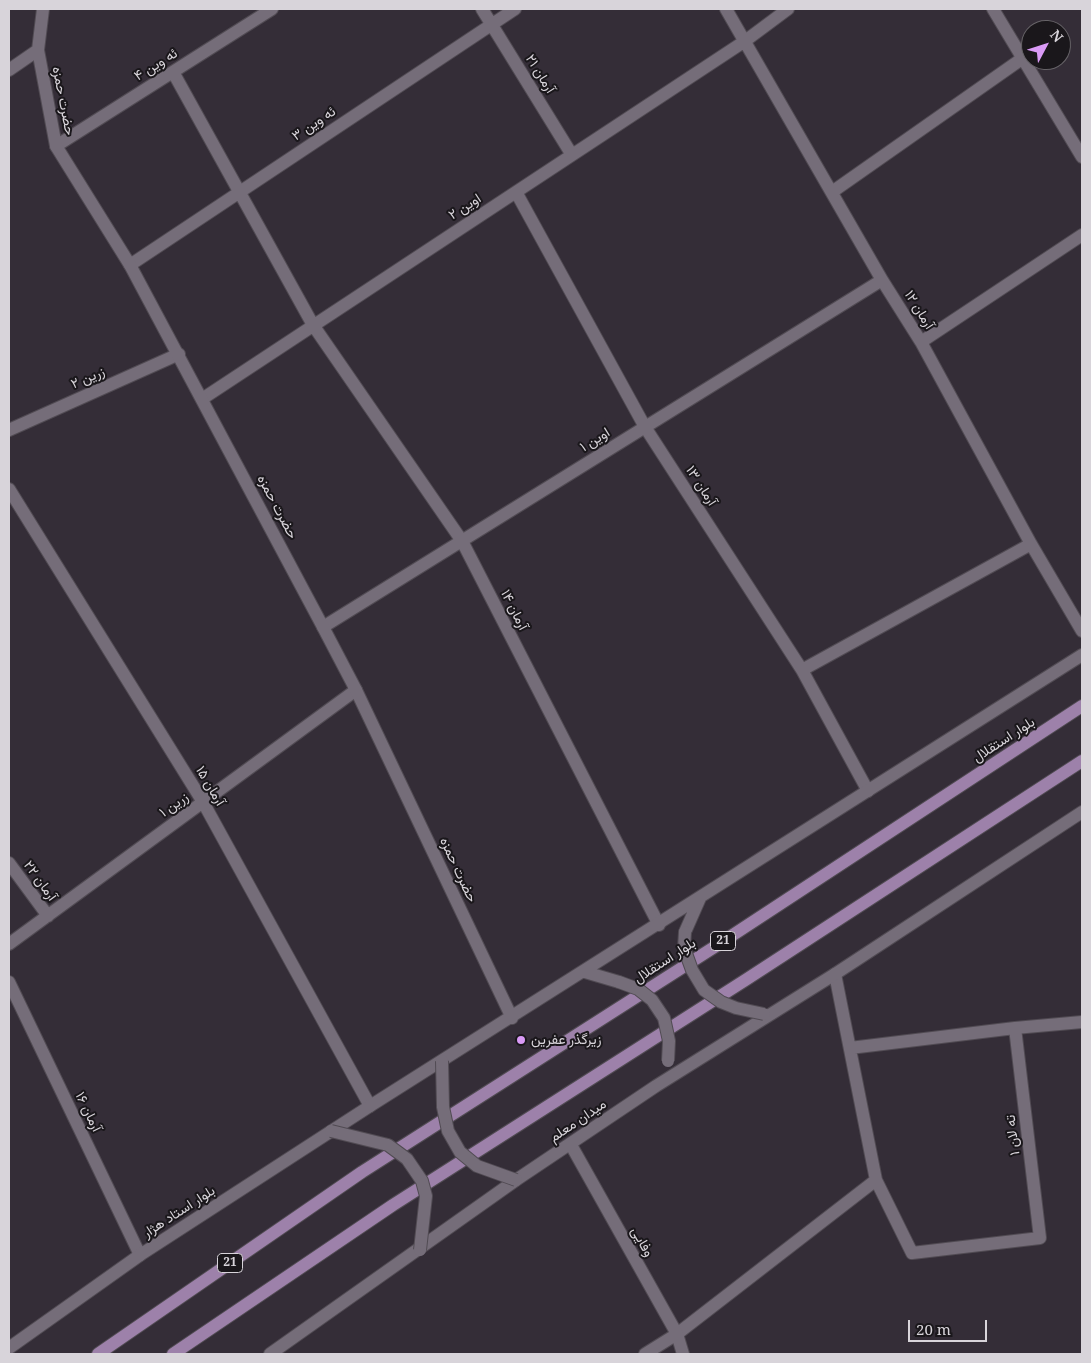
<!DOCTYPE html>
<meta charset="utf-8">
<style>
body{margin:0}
#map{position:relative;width:1091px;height:1363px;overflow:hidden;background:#342d37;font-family:"Noto Serif",serif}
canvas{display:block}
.frame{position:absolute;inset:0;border:10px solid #d8d4da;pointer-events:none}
.north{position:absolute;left:1021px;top:20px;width:50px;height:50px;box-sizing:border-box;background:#1a171b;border:1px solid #666367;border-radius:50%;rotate:50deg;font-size:14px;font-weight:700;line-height:20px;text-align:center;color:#d8d4da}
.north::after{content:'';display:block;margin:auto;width:18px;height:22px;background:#da9af6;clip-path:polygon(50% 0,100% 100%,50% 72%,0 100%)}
.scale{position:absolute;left:908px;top:1320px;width:79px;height:22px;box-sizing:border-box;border:2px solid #d8d4da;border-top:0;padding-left:6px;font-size:15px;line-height:18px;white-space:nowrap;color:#d8d4da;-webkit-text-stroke:4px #1a171b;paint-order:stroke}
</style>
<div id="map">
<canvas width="1091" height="1363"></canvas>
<div class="frame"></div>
<div class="north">N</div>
<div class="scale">20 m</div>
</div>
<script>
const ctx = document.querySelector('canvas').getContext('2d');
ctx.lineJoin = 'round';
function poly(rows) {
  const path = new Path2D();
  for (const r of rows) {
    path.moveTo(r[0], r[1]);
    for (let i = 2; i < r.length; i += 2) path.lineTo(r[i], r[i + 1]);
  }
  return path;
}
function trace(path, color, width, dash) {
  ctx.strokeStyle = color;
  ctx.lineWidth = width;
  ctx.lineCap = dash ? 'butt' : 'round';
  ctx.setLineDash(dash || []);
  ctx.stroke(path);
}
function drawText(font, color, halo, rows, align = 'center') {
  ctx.font = font + ' "Noto Serif",Vazirmatn,serif';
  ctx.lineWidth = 4;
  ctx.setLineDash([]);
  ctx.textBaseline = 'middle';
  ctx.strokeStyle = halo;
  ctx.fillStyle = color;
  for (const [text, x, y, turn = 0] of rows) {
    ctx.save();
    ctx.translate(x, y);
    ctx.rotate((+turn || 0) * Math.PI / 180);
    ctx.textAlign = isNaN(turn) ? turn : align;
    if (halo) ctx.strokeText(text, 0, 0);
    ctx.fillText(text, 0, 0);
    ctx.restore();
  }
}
const street = poly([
 [482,9,572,155],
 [726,9,882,280,921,342,1031,544,1082,631],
 [993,9,1082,157],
 [173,72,313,325,462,541,659,925],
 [56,146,272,9],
 [516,192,645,427,802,670,868,791],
 [832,192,1023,58],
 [130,265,515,9],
 [921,342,1082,235],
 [202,399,745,41,788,9],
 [9,430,179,354],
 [9,489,203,802,370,1106],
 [323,627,882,280],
 [802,670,1031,544],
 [9,863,48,916],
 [9,944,356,690],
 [9,982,140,1255],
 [850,1048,1015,1028,1082,1022],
 [876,1180,912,1253,1040,1238,1015,1028],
 [677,1334,876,1180,835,974]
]);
const secondary = poly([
 [43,9,38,50,56,146,130,265,323,627,356,690,512,1018],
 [9,70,38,50],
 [685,932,700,898],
 [585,972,619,982],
 [571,1145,677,1334,683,1354],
 [9,1348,140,1255,370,1106,1082,655],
 [270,1354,516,1180,656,1086,835,974,1082,812],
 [645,1354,677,1334]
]);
const primary = poly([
 [98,1354,362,1172,716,946,1082,706],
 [173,1354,393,1205,747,979,1082,761]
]);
const secondaryBridge = poly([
 [685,932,684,948,692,970,704,990,721,1002,736,1008,764,1014],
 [619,982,638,989,652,1000,664,1018,669,1041,668,1061],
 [442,1061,443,1107,448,1131,460,1152,477,1166,516,1180],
 [331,1131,388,1145,407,1159,422,1181,426,1196,420,1250]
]);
const markers = [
 [521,1040,5,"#da9af6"]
];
const shields = [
 [723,941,25],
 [230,1263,25]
];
const shieldNames = [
 ["21",723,941],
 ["21",230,1263]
];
const streetNames = [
 ["ئه وین ۴",156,65,-32],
 ["آرمان ۲۱",540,74,58],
 ["حضرت حمزه",63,101,79],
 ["ئه وین ۳",314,124,-34],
 ["اوین ۲",465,207,-33],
 ["آرمان ۱۲",919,310,58],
 ["زرین ۲",88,378,-24],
 ["اوین ۱",595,440,-32],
 ["آرمان ۱۳",701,486,57],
 ["حضرت حمزه",277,507,62],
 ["آرمان ۱۴",514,610,63],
 ["بلوار استقلال",1004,740,-33],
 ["آرمان ۱۵",210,786,59],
 ["زرین ۱",174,805,-36],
 ["حضرت حمزه",458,870,65],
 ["آرمان ۲۲",40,881,54],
 ["بلوار استقلال",665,961,-33],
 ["آرمان ۱۶",88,1112,64],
 ["میدان معلم",578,1121,-34],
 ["ته لان ۱",1013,1135,-97],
 ["بلوار استاد هژار",179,1212,-33],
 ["وفایی",642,1242,61]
];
const poiNames = [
 ["زیرگذر عفرین",531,1040]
];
trace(street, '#514b53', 14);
trace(secondary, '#514b53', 14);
trace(primary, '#514b53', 14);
trace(street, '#756d79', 12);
trace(secondary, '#756d79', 12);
trace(primary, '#9d81aa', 12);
trace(secondaryBridge, '#514b53', 14, []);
trace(secondaryBridge, '#756d79', 12);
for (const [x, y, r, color] of markers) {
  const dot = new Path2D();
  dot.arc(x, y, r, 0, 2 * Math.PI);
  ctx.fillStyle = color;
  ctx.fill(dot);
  trace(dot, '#1a171b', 2);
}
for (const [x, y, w] of shields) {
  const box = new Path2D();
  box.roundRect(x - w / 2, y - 9.5, w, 19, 4);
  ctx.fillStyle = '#1a171b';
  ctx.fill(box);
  trace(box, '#d8d4da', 1);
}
drawText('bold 12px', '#d8d4da', null, shieldNames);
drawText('14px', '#d8d4da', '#1a171b', streetNames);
drawText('14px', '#d8d4da', '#1a171b', poiNames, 'left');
</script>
